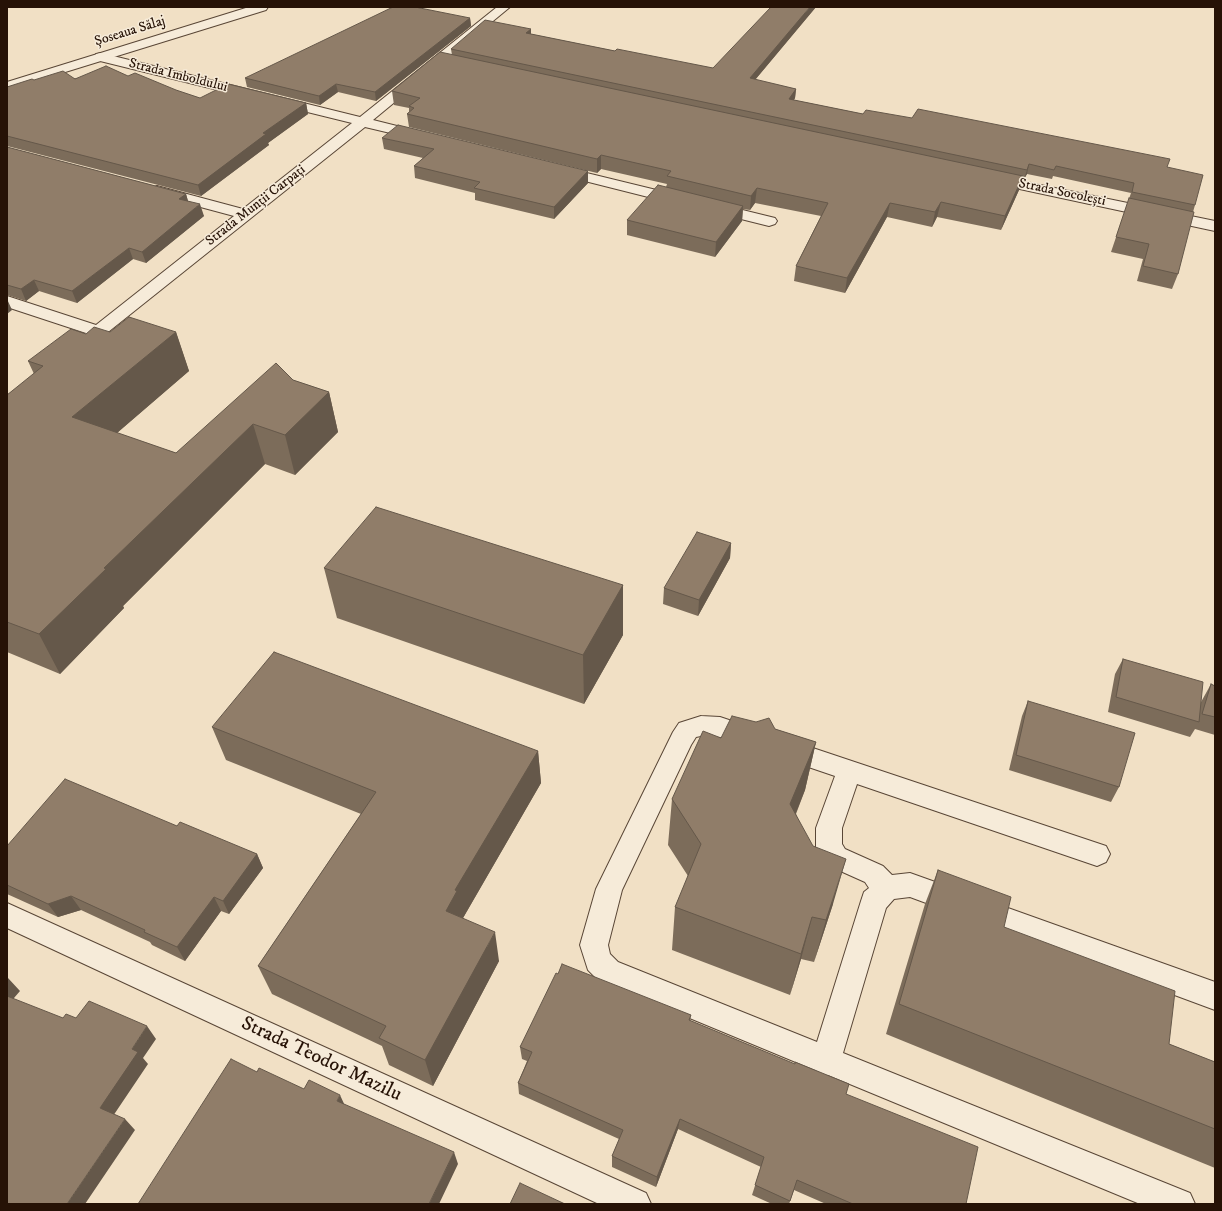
<!DOCTYPE html>
<meta charset="utf-8">
<style>
body{margin:0}
#map{position:relative;width:1222px;height:1211px;overflow:hidden;background:#f1e0c5;font-family:"IM FELL DW Pica",serif}
canvas{display:block}
.frame{position:absolute;inset:0;border:8px solid #261206;pointer-events:none}
</style>
<div id="map">
<canvas width="1222" height="1211"></canvas>
<div class="frame"></div>
</div>
<script>
const ctx = document.querySelector('canvas').getContext('2d');
ctx.lineJoin = 'round';
function poly(rows) {
  const path = new Path2D();
  for (const r of rows) {
    path.moveTo(r[0], r[1]);
    for (let i = 2; i < r.length; i += 2) path.lineTo(r[i], r[i + 1]);
  }
  return path;
}
function trace(path, color, width, dash) {
  ctx.strokeStyle = color;
  ctx.lineWidth = width;
  ctx.lineCap = dash ? 'butt' : 'round';
  ctx.setLineDash(dash || []);
  ctx.stroke(path);
}
function fillPath(path, color) {
  ctx.fillStyle = color;
  ctx.fill(path, 'evenodd');
}
function drawText(font, color, halo, rows, align = 'center') {
  ctx.font = font + ' "IM FELL DW Pica",serif';
  ctx.lineWidth = 3;
  ctx.setLineDash([]);
  ctx.textBaseline = 'middle';
  ctx.strokeStyle = halo;
  ctx.fillStyle = color;
  for (const [text, x, y, turn = 0] of rows) {
    ctx.save();
    ctx.translate(x, y);
    ctx.rotate((+turn || 0) * Math.PI / 180);
    ctx.textAlign = isNaN(turn) ? turn : align;
    if (halo) ctx.strokeText(text, 0, 0);
    ctx.fillText(text, 0, 0);
    ctx.restore();
  }
}
const service = poly([
 [701,716,720,717,1106,846,1110,854,1106,862,1097,866,857,784,842,828,842,844,845,849,883,866,892,875,910,873,1215,982,1215,1010,910,897,894,899,886,908,843,1053,1190,1193,1195,1204,1140,1204,828,1075,826,1076,815,1070,598,980,588,970,580,945,596,889,673,732,679,723,701,716],
 [701,736,720,737,835,776,816,828,816,847,827,865,865,882,869,888,864,892,861,901,817,1042,618,962,610,954,608,945,622,890,691,745,696,737,701,736]
]);
const minor = poly([
 [497,7,510,7,373,120,425,133,427,136,425,139,420,140,365,127,83,352,77,353,71,352,68,348,86,333,7,307,7,296,96,325,234,216,152,194,149,191,152,188,157,186,243,209,352,123,96,60,95,57,96,54,101,53,360,117,497,7],
 [558,166,685,197,688,200,685,203,680,205,553,173,551,170,553,167,558,166],
 [992,175,1215,221,1215,231,987,182,985,179,987,176,992,175],
 [714,203,775,218,777,221,775,224,769,226,709,211,706,208,709,205,714,203],
 [7,903,646,1193,651,1204,599,1204,7,928,7,903]
]);
const tertiary = poly([
 [249,7,268,7,266,10,7,90,7,82,249,7]
]);
const wall = poly([
 [816,7,755,80,796,89,795,98,794,100,863,114,1167,167,1195,205,1193,212,1178,274,1172,289,1137,281,1143,259,1111,252,1131,193,1053,176,1052,179,1027,174,1024,179,1022,178,1019,190,1001,230,937,217,932,227,887,217,845,293,794,281,796,266,821,216,755,203,750,210,743,209,742,221,715,257,627,235,627,220,666,187,667,184,601,169,597,173,409,127,407,114,409,112,409,108,394,105,392,91,452,55,451,49,531,29,531,34,615,51,713,68],
 [470,18,471,26,376,101,338,92,320,105,247,87,245,78],
 [128,76,200,98,306,103,308,114,268,143,269,145,201,196,7,146,7,87,34,80],
 [382,138,588,171,588,183,554,219,475,200,475,193,415,178,414,166,423,158,384,149],
 [7,147,186,194,188,201,204,216,146,263,133,259,77,303,39,291,26,301,7,295],
 [110,332,176,332,189,371,117,433,176,453,293,380,329,392,338,432,295,475,265,464,123,606,124,608,60,674,7,652,7,395,34,374,28,361,86,334],
 [731,543,730,558,698,616,663,604,664,588],
 [324,568,623,585,623,635,584,704,337,618],
 [1123,659,1201,702,1211,684,1215,686,1215,735,1195,729,1190,737,1108,712,1115,674],
 [1028,701,1119,787,1111,802,1009,770,1022,716],
 [212,727,538,751,541,783,463,918,499,961,433,1086,389,1065,382,1046,272,994,258,966,361,814,226,760],
 [775,729,816,742,805,790,796,814,833,904,814,962,801,959,790,995,672,950,675,907,688,876,668,845,672,799,721,738],
 [177,826,257,854,263,868,229,914,221,911,185,961,152,945,150,942,81,910,58,917,7,894,7,846],
 [938,870,1004,927,1169,1044,1215,1062,1215,1168,886,1034,925,904],
 [558,974,691,1015,690,1021,846,1094,966,1204,826,1204,794,1190,789,1204,772,1204,752,1195,761,1167,678,1129,656,1187,612,1167,612,1156,619,1139,519,1094,518,1083,527,1061,522,1059,520,1047]
]);
const shadedWall = poly([
 [810,7,816,7,749,87,750,78],
 [470,18,471,26,376,101,375,92],
 [531,29,531,38,526,33],
 [336,84,338,92,320,105,319,96],
 [796,89,795,98,788,108,789,99],
 [306,103,308,114,268,143,269,145,201,196,198,185,263,133],
 [601,155,601,169,597,173,597,159],
 [1029,164,1027,174,1024,179],
 [588,171,588,183,554,219,554,207],
 [1023,176,1019,190,1001,230,1005,216],
 [757,188,755,203,750,210,751,196],
 [186,194,189,205,179,199],
 [941,202,937,217,932,227,935,212],
 [890,203,887,217,845,293,847,278],
 [200,204,204,216,146,263,142,252],
 [743,206,742,221,715,257,716,242],
 [129,248,133,259,77,303,72,291],
 [34,280,39,291,26,301,21,289],
 [7,299,12,310,7,314],
 [176,332,189,371,89,457,72,417],
 [329,392,338,432,295,475,285,435],
 [253,424,265,464,123,606,124,608,60,674,39,634,104,568],
 [731,543,730,558,698,616,699,600],
 [623,585,623,635,584,704,583,655],
 [816,742,805,790,781,850,790,804],
 [538,751,541,783,463,918,446,911,455,890],
 [257,854,263,868,229,914,223,901],
 [846,859,833,904,814,962,826,920],
 [71,896,81,910,58,917,48,904],
 [214,897,221,911,185,961,177,947],
 [812,917,801,959,790,995,801,954],
 [495,932,499,961,433,1086,425,1060],
 [8,978,20,991,8,1005,7,1004,7,980],
 [147,1026,156,1039,143,1058,148,1064,111,1119,100,1108,132,1049],
 [340,1095,346,1108,337,1101],
 [125,1119,135,1130,85,1204,67,1204],
 [680,1119,678,1129,656,1187,657,1177],
 [454,1152,458,1164,439,1204,429,1204]
]);
const building = poly([
 [393,7,415,7,470,18,375,92,336,84,319,96,245,78,393,7],
 [771,7,810,7,750,78,796,89,789,99,863,114,866,110,912,118,918,109,1170,159,1167,167,1203,175,1195,205,1132,192,1134,183,1056,166,1054,170,1029,164,1027,170,451,49,485,20,531,29,526,33,615,51,617,49,713,68,771,7],
 [440,52,1023,176,1005,216,941,202,935,212,890,203,847,278,796,266,828,203,757,188,751,196,667,176,671,171,601,155,597,159,407,114,414,108,409,106,420,98,392,91,440,52],
 [106,66,128,76,135,73,176,90,200,98,228,84,306,103,263,133,266,134,198,185,7,136,7,87,32,79,34,80,63,71,75,79,106,66],
 [398,125,588,171,554,207,474,188,480,182,414,166,434,149,382,138,398,125],
 [7,147,186,194,179,199,200,204,142,252,129,248,72,291,34,280,21,289,7,285,7,147],
 [658,185,743,206,716,242,627,220,658,185],
 [1129,198,1194,212,1178,274,1143,266,1149,244,1116,237,1129,198],
 [129,317,176,332,72,417,176,453,276,363,293,380,329,392,285,435,253,424,104,568,106,569,39,634,7,622,7,395,43,366,28,361,71,329,86,334,94,327,110,332,129,317],
 [376,507,623,585,583,655,324,568,376,507],
 [697,532,731,543,699,600,664,588,697,532],
 [274,652,538,751,455,890,457,891,446,911,495,932,425,1060,379,1038,386,1026,258,966,376,792,212,727,274,652],
 [1123,659,1203,682,1199,722,1116,697,1123,659],
 [1211,684,1215,686,1215,717,1202,714,1211,684],
 [1028,701,1135,733,1119,787,1016,755,1028,701],
 [732,716,756,722,769,718,775,729,816,742,790,804,813,846,846,859,826,920,812,917,801,954,675,907,701,844,672,799,703,731,721,738,732,716],
 [65,779,177,826,180,822,257,854,223,901,214,897,177,947,144,932,145,930,71,896,48,904,7,885,7,846,65,779],
 [938,870,1011,897,1004,927,1175,991,1169,1044,1215,1062,1215,1129,899,1004,938,870],
 [562,964,691,1015,689,1020,795,1064,795,1062,849,1084,846,1094,978,1147,966,1204,853,1204,797,1180,790,1201,755,1185,764,1157,680,1119,657,1177,612,1156,623,1130,518,1083,532,1052,520,1047,556,973,558,974,562,964],
 [7,996,63,1018,66,1014,76,1018,89,1001,147,1026,132,1049,138,1052,100,1108,125,1119,67,1204,7,1204,7,996],
 [231,1059,257,1072,259,1068,304,1089,309,1080,340,1095,337,1101,454,1152,429,1204,138,1204,231,1059],
 [520,1183,565,1204,510,1204,520,1183]
]);
const farStreetnames = [
 ["Șoseaua Sălaj",130,32,-17],
 ["Strada Imboldului",178,76,14],
 ["Strada Socolești",1062,193,12],
 ["Strada Munții Carpați",256,206,-38]
];
const nearStreetnames = [
 ["Strada Teodor Mazilu",321,1060,25]
];
trace(service, '#594636', 2);
trace(minor, '#594636', 2);
trace(tertiary, '#594636', 2);
fillPath(service, '#f6ebd9');
fillPath(minor, '#f6ebd9');
fillPath(tertiary, '#f6ebd9');
fillPath(wall, '#7c6c5a');
fillPath(shadedWall, '#65584a');
fillPath(building, '#907d69');
trace(building, '#65584a', 1);
drawText('14px', '#261206', '#f6ebd9', farStreetnames);
drawText('20px', '#261206', '#f6ebd9', nearStreetnames);
</script>
